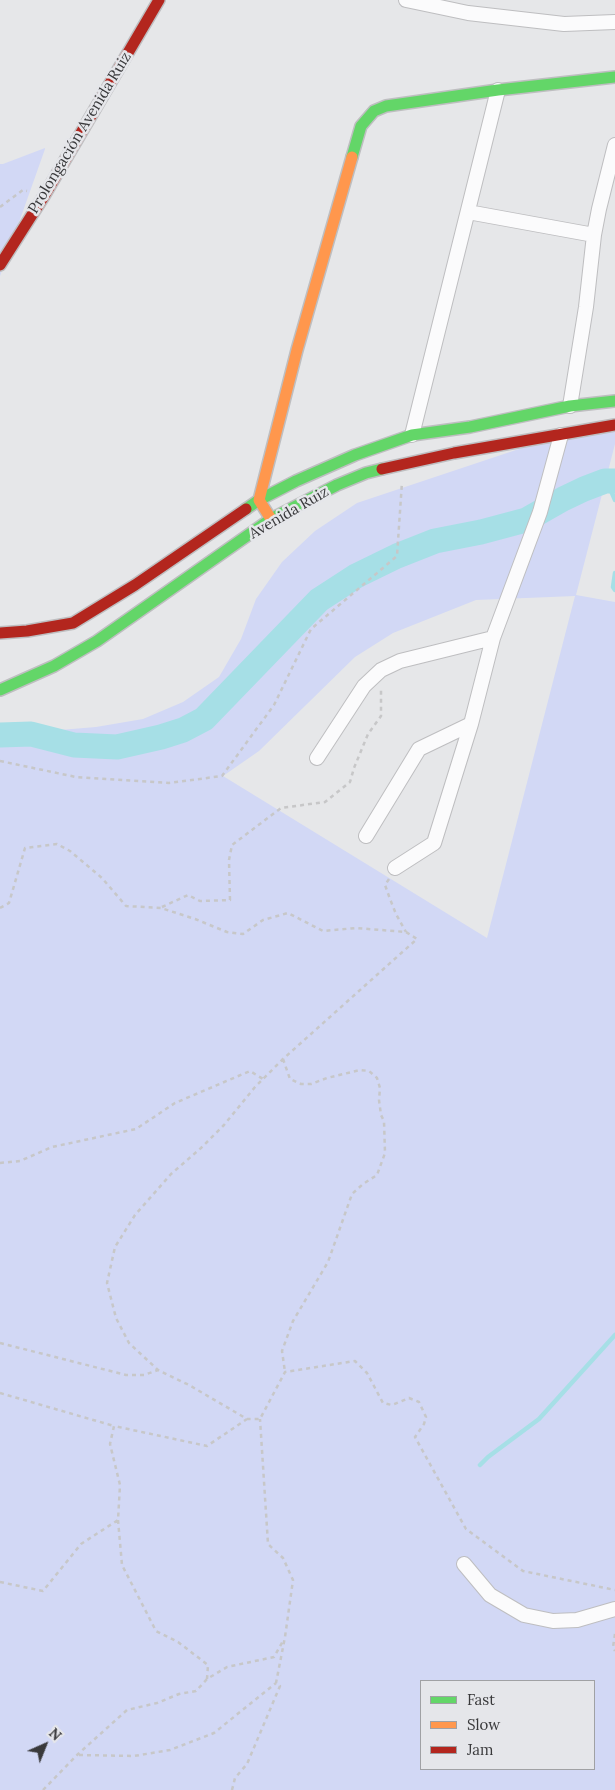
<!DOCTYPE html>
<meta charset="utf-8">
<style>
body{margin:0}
#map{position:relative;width:615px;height:1790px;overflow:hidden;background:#e6e7e9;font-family:Lora,serif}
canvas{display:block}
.legend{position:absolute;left:420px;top:1680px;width:175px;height:90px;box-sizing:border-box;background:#e5e6ea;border:1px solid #a0a1a4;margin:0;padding:6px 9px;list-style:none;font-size:15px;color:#39393b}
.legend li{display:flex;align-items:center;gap:10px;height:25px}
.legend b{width:25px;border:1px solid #a0a1a4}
.north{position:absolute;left:20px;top:1720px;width:50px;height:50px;-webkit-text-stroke:4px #e5e6ea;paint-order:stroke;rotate:44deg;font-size:14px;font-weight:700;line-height:20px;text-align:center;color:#39393b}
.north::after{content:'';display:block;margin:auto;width:18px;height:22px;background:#39393b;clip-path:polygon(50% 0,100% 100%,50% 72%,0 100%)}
</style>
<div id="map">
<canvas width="615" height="1790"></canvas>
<ul class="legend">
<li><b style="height:6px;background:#63d668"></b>Fast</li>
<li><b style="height:6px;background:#ff974d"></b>Slow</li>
<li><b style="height:6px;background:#b3261e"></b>Jam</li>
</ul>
<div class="north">N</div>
</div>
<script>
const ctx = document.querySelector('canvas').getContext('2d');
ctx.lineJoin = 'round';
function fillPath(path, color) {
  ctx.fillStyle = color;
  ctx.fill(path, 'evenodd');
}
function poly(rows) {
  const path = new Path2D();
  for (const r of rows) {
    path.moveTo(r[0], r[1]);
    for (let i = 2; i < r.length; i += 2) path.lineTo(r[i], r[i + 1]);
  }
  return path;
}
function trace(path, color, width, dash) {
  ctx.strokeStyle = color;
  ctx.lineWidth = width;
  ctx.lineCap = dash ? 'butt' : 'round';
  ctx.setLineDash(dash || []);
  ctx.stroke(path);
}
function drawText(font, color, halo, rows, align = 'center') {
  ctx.font = font + ' Lora,serif';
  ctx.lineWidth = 5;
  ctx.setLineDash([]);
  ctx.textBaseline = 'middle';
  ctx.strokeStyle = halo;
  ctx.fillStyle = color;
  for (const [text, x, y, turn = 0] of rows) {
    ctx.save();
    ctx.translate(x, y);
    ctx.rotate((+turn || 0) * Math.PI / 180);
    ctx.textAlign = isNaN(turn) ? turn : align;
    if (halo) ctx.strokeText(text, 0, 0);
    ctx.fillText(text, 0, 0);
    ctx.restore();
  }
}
const green = poly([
 [45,148,45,149,0,276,0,164,3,164],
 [615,423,615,444,576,595,615,602,615,1790,0,1790,0,735,96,727,143,719,183,702,219,677,241,639,256,599,282,562,315,531,357,503,561,435],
 [575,596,487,938,223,776,259,751,355,657,393,633,476,600],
 [421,1681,594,1681,594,1769,421,1769]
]);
const stream = poly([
 [605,481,609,486,615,500],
 [615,573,613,587,615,590],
 [480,1465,488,1457,539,1419,615,1335]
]);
const river = poly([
 [0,735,31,734,74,745,117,747,161,737,183,730,204,719,319,600,356,576,397,556,435,541,481,532,526,520,563,499,584,489,605,481,615,481]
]);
const path = poly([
 [0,207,23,190,27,191],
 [0,761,76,777,169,783,222,776,274,705,311,629,397,556,402,482],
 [389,879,385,885,390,899,396,914,406,932],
 [162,907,188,895,200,901,230,900,229,860,232,845,281,808,325,802,350,782,354,768,368,734,381,716,381,688],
 [0,908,9,903,25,848,57,844,70,851,102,878,126,906,161,908,195,919,227,932,243,934,263,920,288,913,323,931,356,928,406,932,417,939,283,1059,255,1087,224,1125,201,1148,171,1174,135,1215,115,1247,107,1283,116,1318,129,1343,158,1370,189,1385,247,1419,260,1419,285,1372,355,1361,367,1373,383,1403,392,1405,409,1398,419,1402,426,1417,424,1424,415,1437,466,1529,523,1571,615,1590],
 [283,1059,290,1079,301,1084,311,1084,327,1078,360,1070,369,1071,377,1078,380,1088,379,1100,381,1115,384,1121,385,1153,377,1175,363,1184,352,1194,328,1262,293,1321,282,1351,285,1372],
 [0,1163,20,1161,52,1147,136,1129,175,1103,250,1071,263,1079],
 [0,1343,126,1375,144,1375,158,1370],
 [0,1393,114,1426],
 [118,1520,122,1565,156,1631,178,1642,208,1665,207,1679],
 [0,1582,43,1591,81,1544,118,1520,120,1485,110,1444,114,1426,207,1446,247,1419],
 [615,1634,613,1647,615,1651],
 [79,1755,134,1756,170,1750,214,1733,276,1683],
 [43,1790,77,1755,127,1710,157,1703,179,1694,196,1691,207,1679,227,1667,274,1657,283,1641],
 [232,1790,235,1778,247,1764,280,1686,276,1683,285,1637,293,1580,283,1558,268,1544,260,1419]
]);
const street = poly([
 [406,0,468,13,564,24,615,22],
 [468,212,594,235],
 [570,406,586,307,594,235,599,209,615,145],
 [412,435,498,90],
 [317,758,364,686,381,670,400,661,493,638],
 [366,836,419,749,471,724],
 [395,868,434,843,471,724,493,638,540,512,561,435],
 [464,1564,490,1595,524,1615,553,1621,577,1620,615,1609]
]);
const fast = poly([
 [352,157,361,126,374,111,386,106,498,90,615,77],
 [246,509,259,500,296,481,355,455,412,435,470,427,570,406,615,401],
 [0,690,54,666,97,641,271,519,337,485,366,473,382,469]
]);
const slow = poly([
 [271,519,259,500,297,350,352,157]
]);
const jam = poly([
 [0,265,44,196,159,0],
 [382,469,454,453,615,425],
 [0,633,27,631,73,623,135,585,246,509]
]);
const streetNames = [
 ["Prolongación Avenida Ruiz",80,133,-59],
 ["Avenida Ruiz",289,513,-30]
];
fillPath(green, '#d2d8f5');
trace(stream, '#a6dfe6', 4.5);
trace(river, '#a6dfe6', 25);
trace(street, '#bebec0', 16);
trace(fast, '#bebec0', 14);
trace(slow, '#bebec0', 14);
trace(jam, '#bebec0', 14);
trace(path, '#c7c7c8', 2.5, [4, 4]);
trace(street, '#fbfbfc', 14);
trace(fast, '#63d668', 11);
trace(slow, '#ff974d', 11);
trace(jam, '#b3261e', 11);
drawText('15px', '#39393b', '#e5e6ea', streetNames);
</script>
